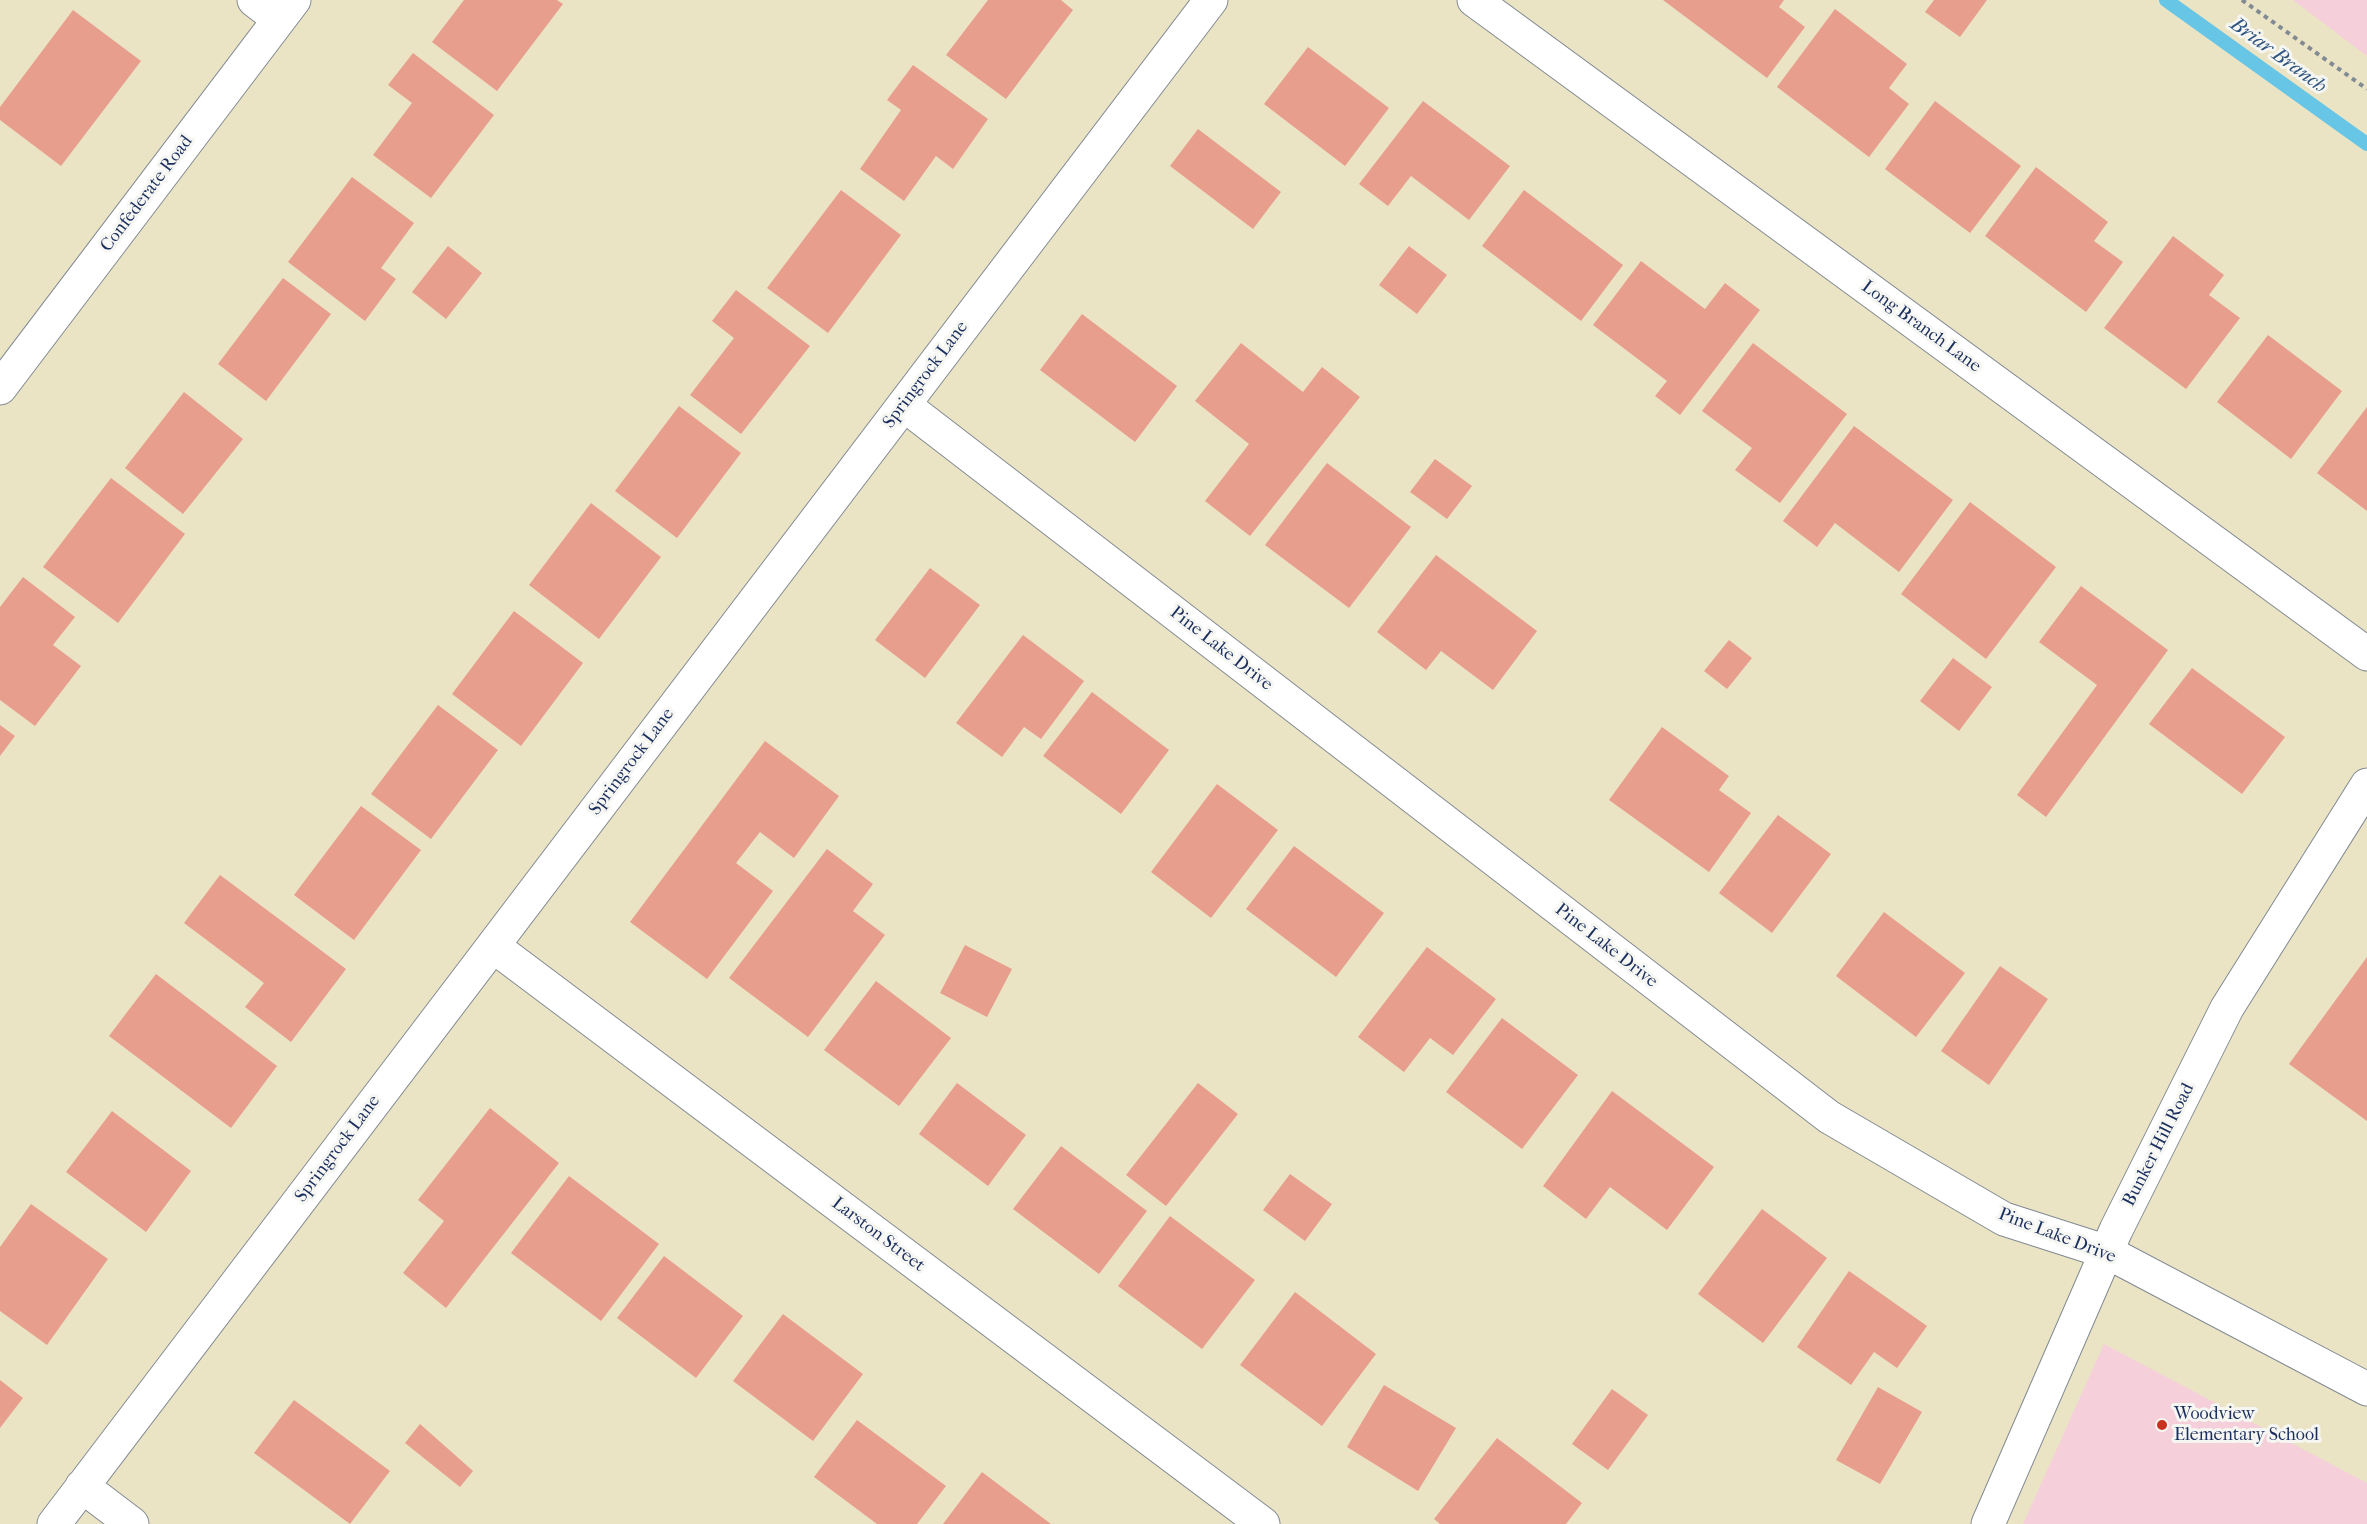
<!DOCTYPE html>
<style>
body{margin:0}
canvas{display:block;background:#eae4c5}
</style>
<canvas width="2367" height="1524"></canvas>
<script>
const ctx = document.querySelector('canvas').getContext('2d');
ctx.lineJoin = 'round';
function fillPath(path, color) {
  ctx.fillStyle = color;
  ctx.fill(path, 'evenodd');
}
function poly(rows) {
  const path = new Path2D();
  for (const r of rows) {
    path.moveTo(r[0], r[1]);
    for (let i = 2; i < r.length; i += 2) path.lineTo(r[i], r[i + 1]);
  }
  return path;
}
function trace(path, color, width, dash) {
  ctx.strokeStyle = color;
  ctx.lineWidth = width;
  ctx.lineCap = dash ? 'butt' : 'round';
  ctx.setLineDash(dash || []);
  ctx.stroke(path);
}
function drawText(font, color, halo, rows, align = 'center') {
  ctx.font = font + ' "IM FELL French Canon",serif';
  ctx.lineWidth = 6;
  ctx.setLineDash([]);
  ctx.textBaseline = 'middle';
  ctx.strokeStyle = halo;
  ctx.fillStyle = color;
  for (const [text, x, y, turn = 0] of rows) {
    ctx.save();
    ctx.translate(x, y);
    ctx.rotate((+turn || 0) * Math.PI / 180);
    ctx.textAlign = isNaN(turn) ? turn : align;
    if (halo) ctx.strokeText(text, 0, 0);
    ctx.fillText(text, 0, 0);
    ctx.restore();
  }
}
const built = poly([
 [2293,0,2367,0,2367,56],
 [2104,1344,2367,1483,2367,1524,2023,1524]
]);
const stream = poly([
 [2166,0,2367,144]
]);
const building = poly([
 [464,0,557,0,563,4,497,91,432,42],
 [988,0,1061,0,1073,10,1006,99,946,55],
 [1663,0,1784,0,1779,7,1805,27,1767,78],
 [1934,0,1987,0,1960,37,1925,12],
 [1835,9,1907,64,1889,88,1909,104,1869,157,1777,87],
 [73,10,141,61,61,166,0,120,0,107],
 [1308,47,1389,108,1345,166,1264,104],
 [413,53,494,115,431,198,373,155,412,103,388,85],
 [913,65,988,119,953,169,936,156,904,201,860,169,901,110,887,100],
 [1423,101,1510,166,1469,220,1411,176,1388,206,1359,184],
 [1935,101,2021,166,1970,233,1885,169],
 [1198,129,1281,192,1253,229,1170,166],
 [2036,167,2108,222,2094,241,2123,262,2086,312,1985,236],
 [352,177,414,223,381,268,396,279,365,321,288,262],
 [841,190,901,235,828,333,767,288],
 [1524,190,1623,265,1581,321,1482,246],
 [2173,236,2224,275,2209,295,2240,318,2186,389,2104,328],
 [448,246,482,273,446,319,412,292],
 [1409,246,1447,275,1417,314,1379,285],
 [1641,261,1705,309,1725,283,1760,310,1680,415,1655,396,1667,381,1593,325],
 [283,278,331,314,266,401,218,364],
 [736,290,810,346,741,434,690,395,734,338,712,321],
 [1082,314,1177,386,1135,442,1040,370],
 [2268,335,2342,391,2291,459,2217,402],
 [1241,343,1303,392,1322,367,1360,397,1250,536,1205,501,1249,444,1195,401],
 [1753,343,1847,414,1780,503,1735,470,1752,448,1702,411],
 [184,392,243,439,183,514,125,468],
 [679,406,741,453,677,538,615,491],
 [2367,407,2367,511,2317,473],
 [1854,426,1953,500,1899,572,1835,523,1817,547,1783,521],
 [1435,459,1472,486,1447,519,1410,492],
 [1327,463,1411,527,1349,608,1265,545],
 [111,478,185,534,118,623,43,567],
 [1970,502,2056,567,1986,659,1901,594],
 [591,503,661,557,599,639,529,585],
 [1436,555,1537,631,1493,690,1441,651,1426,670,1377,632],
 [930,568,980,605,925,678,875,640],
 [23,577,75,617,53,645,81,666,35,726,0,700,0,607],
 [2081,586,2168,650,2046,817,2017,795,2097,685,2039,642],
 [514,611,583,663,521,746,452,694],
 [1023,635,1084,681,1041,739,1024,727,1002,757,956,723],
 [1729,640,1752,658,1727,689,1704,671],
 [1953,658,1992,687,1959,731,1920,701],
 [2192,668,2285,737,2242,794,2149,724],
 [1092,692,1169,750,1121,814,1043,756],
 [438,705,498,750,431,839,371,794],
 [0,725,15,736,0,756],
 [1662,727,1729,776,1719,790,1751,813,1709,872,1609,800],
 [765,741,839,796,794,858,760,832,736,863,773,891,707,979,630,922],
 [1217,784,1278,830,1211,918,1151,872],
 [361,806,421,850,354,940,294,895],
 [1778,815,1831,854,1772,933,1719,893],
 [1294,846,1384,913,1336,977,1246,909],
 [827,849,873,884,853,911,885,935,808,1037,729,978],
 [220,875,346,969,291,1042,245,1007,264,983,184,923],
 [1884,912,1965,973,1916,1037,1836,976],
 [965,945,1012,969,987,1017,940,993],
 [1427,947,1496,999,1453,1055,1430,1038,1404,1072,1358,1037],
 [2367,957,2367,1121,2289,1064],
 [2000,966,2048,999,1989,1085,1941,1051],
 [156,974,277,1066,231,1128,109,1036],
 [876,981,951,1038,899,1106,824,1050],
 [1502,1018,1578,1075,1522,1149,1446,1092],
 [957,1083,1026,1135,988,1186,919,1134],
 [1198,1083,1238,1114,1166,1206,1126,1175],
 [1612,1091,1714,1167,1667,1230,1610,1187,1586,1219,1543,1186],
 [490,1108,559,1163,446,1308,403,1273,444,1221,418,1200],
 [112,1111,191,1171,146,1232,66,1172],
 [1061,1146,1147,1211,1099,1274,1013,1209],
 [1290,1174,1332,1204,1305,1241,1263,1210],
 [569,1176,659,1244,601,1321,511,1253],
 [31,1204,108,1259,47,1345,0,1311,0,1247],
 [1762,1209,1827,1258,1763,1343,1698,1294],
 [1170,1216,1255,1280,1202,1349,1118,1286],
 [664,1256,743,1316,696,1378,617,1318],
 [1849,1271,1927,1326,1897,1368,1874,1352,1851,1385,1797,1347],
 [1295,1292,1376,1354,1322,1426,1240,1365],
 [783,1314,863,1374,813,1441,733,1381],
 [0,1380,23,1398,0,1428],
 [1384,1385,1456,1428,1418,1491,1347,1447],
 [1878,1387,1922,1412,1880,1484,1836,1460],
 [1612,1389,1648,1415,1608,1470,1572,1444],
 [294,1400,390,1471,350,1524,254,1453],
 [857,1420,946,1486,917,1524,877,1524,814,1477],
 [420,1424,473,1471,460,1487,405,1443],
 [1497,1438,1582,1503,1566,1524,1440,1524,1434,1519],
 [982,1472,1051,1524,943,1524]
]);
const path = poly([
 [2242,0,2367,89]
]);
const minor = poly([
 [254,0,279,19],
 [1474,0,2367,654],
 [0,388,294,0],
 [904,405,1829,1117,2004,1219,2107,1252,2367,1389],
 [493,946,1263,1524],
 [82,1486,132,1524],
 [54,1524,1211,0]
]);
const tertiary = poly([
 [1988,1524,2116,1230,2227,1008,2367,785]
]);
const markers = [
 [2162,1425,6,"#c8321e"]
];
const streetNames = [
 ["Confederate Road",147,194,-53],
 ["Long Branch Lane",1921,327,36],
 ["Springrock Lane",926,375,-53],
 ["Pine Lake Drive",1221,649,38],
 ["Springrock Lane",632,762,-53],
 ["Pine Lake Drive",1606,946,38],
 ["Bunker Hill Road",2159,1145,-63],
 ["Springrock Lane",338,1149,-53],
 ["Larston Street",878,1235,37],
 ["Pine Lake Drive",2057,1236,21]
];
const poiNames = [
 ["Woodview",2174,1415],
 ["Elementary School",2174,1436]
];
const waterNames = [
 ["Briar Branch",2278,56,36]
];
fillPath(built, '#f5cfd9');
trace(stream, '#67c5e5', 14);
fillPath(building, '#e89e8d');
trace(minor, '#828a92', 35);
trace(tertiary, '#828a92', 35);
trace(path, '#828a92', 4, [4.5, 4.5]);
trace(minor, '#fff', 33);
trace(tertiary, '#fff', 33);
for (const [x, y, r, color] of markers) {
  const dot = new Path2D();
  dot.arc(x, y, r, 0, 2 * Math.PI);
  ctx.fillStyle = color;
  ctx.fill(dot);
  trace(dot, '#f6f6f2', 2);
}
drawText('18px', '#1b2f5e', '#f6f6f2', streetNames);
drawText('18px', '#1b2f5e', '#f6f6f2', poiNames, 'left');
drawText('italic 20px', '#2e5480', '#f6f6f2', waterNames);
</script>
